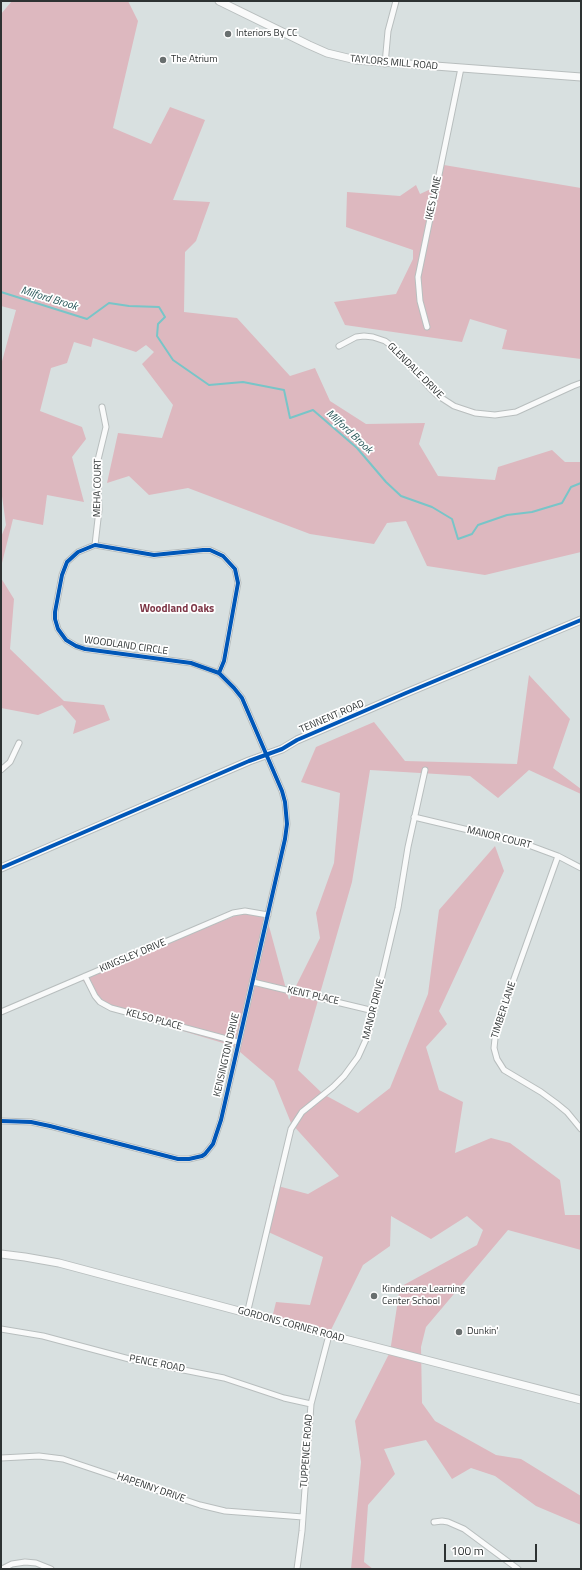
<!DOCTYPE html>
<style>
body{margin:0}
#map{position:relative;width:582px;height:1570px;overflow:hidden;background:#d8e0e0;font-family:"Titillium Web",sans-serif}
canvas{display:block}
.frame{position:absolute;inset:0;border:2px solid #2d3232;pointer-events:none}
.scale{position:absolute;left:444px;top:1544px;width:93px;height:18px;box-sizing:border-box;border:2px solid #2d3232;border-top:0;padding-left:5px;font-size:12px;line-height:14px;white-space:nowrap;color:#2d3232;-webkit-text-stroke:3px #fff;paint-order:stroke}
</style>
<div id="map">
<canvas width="582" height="1570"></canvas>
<div class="frame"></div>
<div class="scale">100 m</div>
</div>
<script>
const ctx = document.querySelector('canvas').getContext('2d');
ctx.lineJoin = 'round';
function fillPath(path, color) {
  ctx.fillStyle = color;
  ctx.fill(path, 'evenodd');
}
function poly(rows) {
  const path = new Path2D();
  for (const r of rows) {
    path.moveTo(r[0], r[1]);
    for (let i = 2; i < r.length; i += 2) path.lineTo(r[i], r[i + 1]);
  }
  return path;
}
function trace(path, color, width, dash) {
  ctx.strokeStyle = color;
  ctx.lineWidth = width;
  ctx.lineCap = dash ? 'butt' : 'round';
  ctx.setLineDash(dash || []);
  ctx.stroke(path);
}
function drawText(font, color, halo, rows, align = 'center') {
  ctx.font = font + ' "Titillium Web",sans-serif';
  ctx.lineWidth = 3.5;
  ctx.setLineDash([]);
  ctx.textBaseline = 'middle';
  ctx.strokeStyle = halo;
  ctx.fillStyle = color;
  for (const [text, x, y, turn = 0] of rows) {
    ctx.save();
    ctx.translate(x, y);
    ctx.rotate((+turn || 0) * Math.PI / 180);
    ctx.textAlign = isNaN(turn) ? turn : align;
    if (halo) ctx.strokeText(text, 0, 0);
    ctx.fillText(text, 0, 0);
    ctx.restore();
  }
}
const green = poly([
 [12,1,128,1,138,21,113,128,151,144,170,107,205,120,173,200,210,202,196,241,185,252,184,312,237,318,290,376,315,368,330,401,366,424,425,423,419,444,438,476,495,480,498,467,552,450,565,462,581,462,581,552,485,575,427,566,406,521,387,523,374,544,310,534,188,488,149,495,129,476,107,483,118,433,162,438,173,405,142,364,154,352,146,345,136,352,93,338,91,347,74,342,67,363,51,368,40,411,82,427,86,439,72,457,84,502,47,495,43,525,13,519,1,567,1,537,6,525,1,489,1,365,16,310,1,306,1,14],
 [438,164,581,188,581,359,502,349,507,330,470,319,462,342,345,325,334,302,396,294,413,259,413,250,346,227,347,192,400,196,416,185,420,194,433,188],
 [1,578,14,599,10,649,64,701,104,705,110,720,73,734,76,721,62,705,38,715,1,708],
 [529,675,570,719,553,768,581,789,581,794,529,770,498,798,470,776,370,770,352,882,298,1070,323,1094,358,1113,390,1088,428,994,439,910,495,846,504,871,439,1011,447,1024,426,1047,439,1090,463,1102,455,1153,491,1138,510,1143,560,1180,565,1215,581,1215,581,1250,508,1230,426,1327,421,1347,422,1403,435,1421,496,1455,521,1459,581,1496,581,1525,536,1506,495,1476,471,1468,452,1479,426,1440,384,1449,395,1474,368,1505,364,1562,373,1569,351,1569,361,1462,355,1421,390,1352,400,1287,477,1245,483,1230,467,1216,431,1239,391,1216,390,1246,363,1265,328,1336,271,1322,276,1302,310,1305,323,1257,264,1230,274,1185,308,1194,339,1176,291,1123,274,1081,233,1046,103,1007,81,978,247,911,266,915,289,1000,320,938,316,913,334,863,340,793,301,782,316,747,374,722,405,761,517,764]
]);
const stream = poly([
 [1,292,87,319,109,303,129,306,159,307,165,317,158,324,157,336,173,360,209,385,243,382,284,390,290,418,313,410,357,448,386,482,401,496,432,507,452,519,458,539,472,534,478,525,507,515,532,512,562,503,571,487,581,483]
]);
const street = poly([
 [385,64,388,31,396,1],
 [427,327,420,301,418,277,461,68],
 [339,346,356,337,364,336,373,337,385,341,397,350,428,386,437,395,454,406,475,413,495,415,516,412,573,386,581,383],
 [95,545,99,510,97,464,106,427,102,407],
 [1,770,10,762,19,743],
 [414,817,523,843,558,856,581,868],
 [558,856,496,1029,494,1048,497,1059,504,1070,541,1092,556,1103,567,1112,581,1129],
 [85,976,95,996,100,1002,111,1008,238,1042],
 [253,982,374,1011],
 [1,1012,233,913,245,911,268,915],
 [1,1121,31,1122,50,1126,178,1159,189,1159,202,1156,205,1154,213,1144,221,1120,285,839,287,824,285,802,282,791,242,698,234,688,219,673,191,663,85,649,76,646,66,640,58,629,55,619,55,612,62,575,67,562,78,552,95,545,154,555,203,550,210,550,223,556,235,569,238,583,224,661,219,673],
 [247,1314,291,1129,302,1112,333,1087,344,1076,358,1057,368,1035,398,908,408,847,425,770],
 [1,1329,43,1336,133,1360,224,1378,284,1398,311,1404],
 [1,1458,39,1456,63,1459,200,1505,225,1511,303,1517],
 [434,1522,442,1521,448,1522,464,1529,518,1569],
 [2,1569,12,1564,25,1562,36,1563,51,1569],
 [297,1569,302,1531,311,1404,329,1335]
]);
const secondary = poly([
 [219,1,309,45,327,53,356,60,581,77],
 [1,868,249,761,282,749,297,740,406,693,581,620],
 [1,1254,25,1257,59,1263,329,1335,581,1400]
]);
const cycleway = poly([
 [1,868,249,761,282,749,297,740,406,693,581,620],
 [1,1121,31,1122,50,1126,178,1159,189,1159,202,1156,205,1154,213,1144,221,1120,285,839,287,824,285,802,282,791,242,698,234,688,219,673,191,663,85,649,76,646,66,640,58,629,55,619,55,612,62,575,67,562,78,552,95,545,154,555,203,550,210,550,223,556,235,569,238,583,224,661,219,673]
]);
const markers = [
 [228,34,4,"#696f6f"],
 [163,60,4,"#696f6f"],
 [374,1296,4,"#696f6f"],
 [459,1332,4,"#696f6f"]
];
const poiNames = [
 ["Interiors By CC",236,34],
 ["The Atrium",171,60],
 ["Kindercare Learning",382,1290],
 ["Center School",382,1302],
 ["Dunkin'",467,1332]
];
const streetNames = [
 ["TAYLORS MILL ROAD",394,63,5],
 ["IKES LANE",434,198,-78],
 ["GLENDALE DRIVE",415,371,45],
 ["MEHA COURT",98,488,-89],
 ["WOODLAND CIRCLE",126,646,8],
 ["TENNENT ROAD",332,717,-23],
 ["MANOR COURT",499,838,14],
 ["KINGSLEY DRIVE",133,956,-23],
 ["KENT PLACE",313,996,13],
 ["MANOR DRIVE",374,1009,-76],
 ["TIMBER LANE",504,1010,-72],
 ["KELSO PLACE",154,1020,15],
 ["KENSINGTON DRIVE",227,1055,-77],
 ["GORDONS CORNER ROAD",291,1325,15],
 ["PENCE ROAD",157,1364,11],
 ["TUPPENCE ROAD",307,1451,-86],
 ["HAPENNY DRIVE",151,1488,19]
];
const waterNames = [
 ["Milford Brook",49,299,17],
 ["Milford Brook",349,432,43]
];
const neighbourhoodNames = [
 ["Woodland Oaks",177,609]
];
fillPath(green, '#ddb8bf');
trace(stream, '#78c5c8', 2);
trace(street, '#b8bebe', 7);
trace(secondary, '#b8bebe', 9);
trace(street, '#f9fafa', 5);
trace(secondary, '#f9fafa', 7);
trace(cycleway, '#0057b8', 4);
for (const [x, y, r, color] of markers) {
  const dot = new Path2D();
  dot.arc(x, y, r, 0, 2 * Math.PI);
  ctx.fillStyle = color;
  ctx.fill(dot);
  trace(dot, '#fff', 1.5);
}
drawText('10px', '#2d3232', '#fff', poiNames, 'left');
drawText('10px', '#2d3232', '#fff', streetNames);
drawText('italic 11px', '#2a585a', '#fff', waterNames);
drawText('bold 11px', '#7c3545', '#fff', neighbourhoodNames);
</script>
